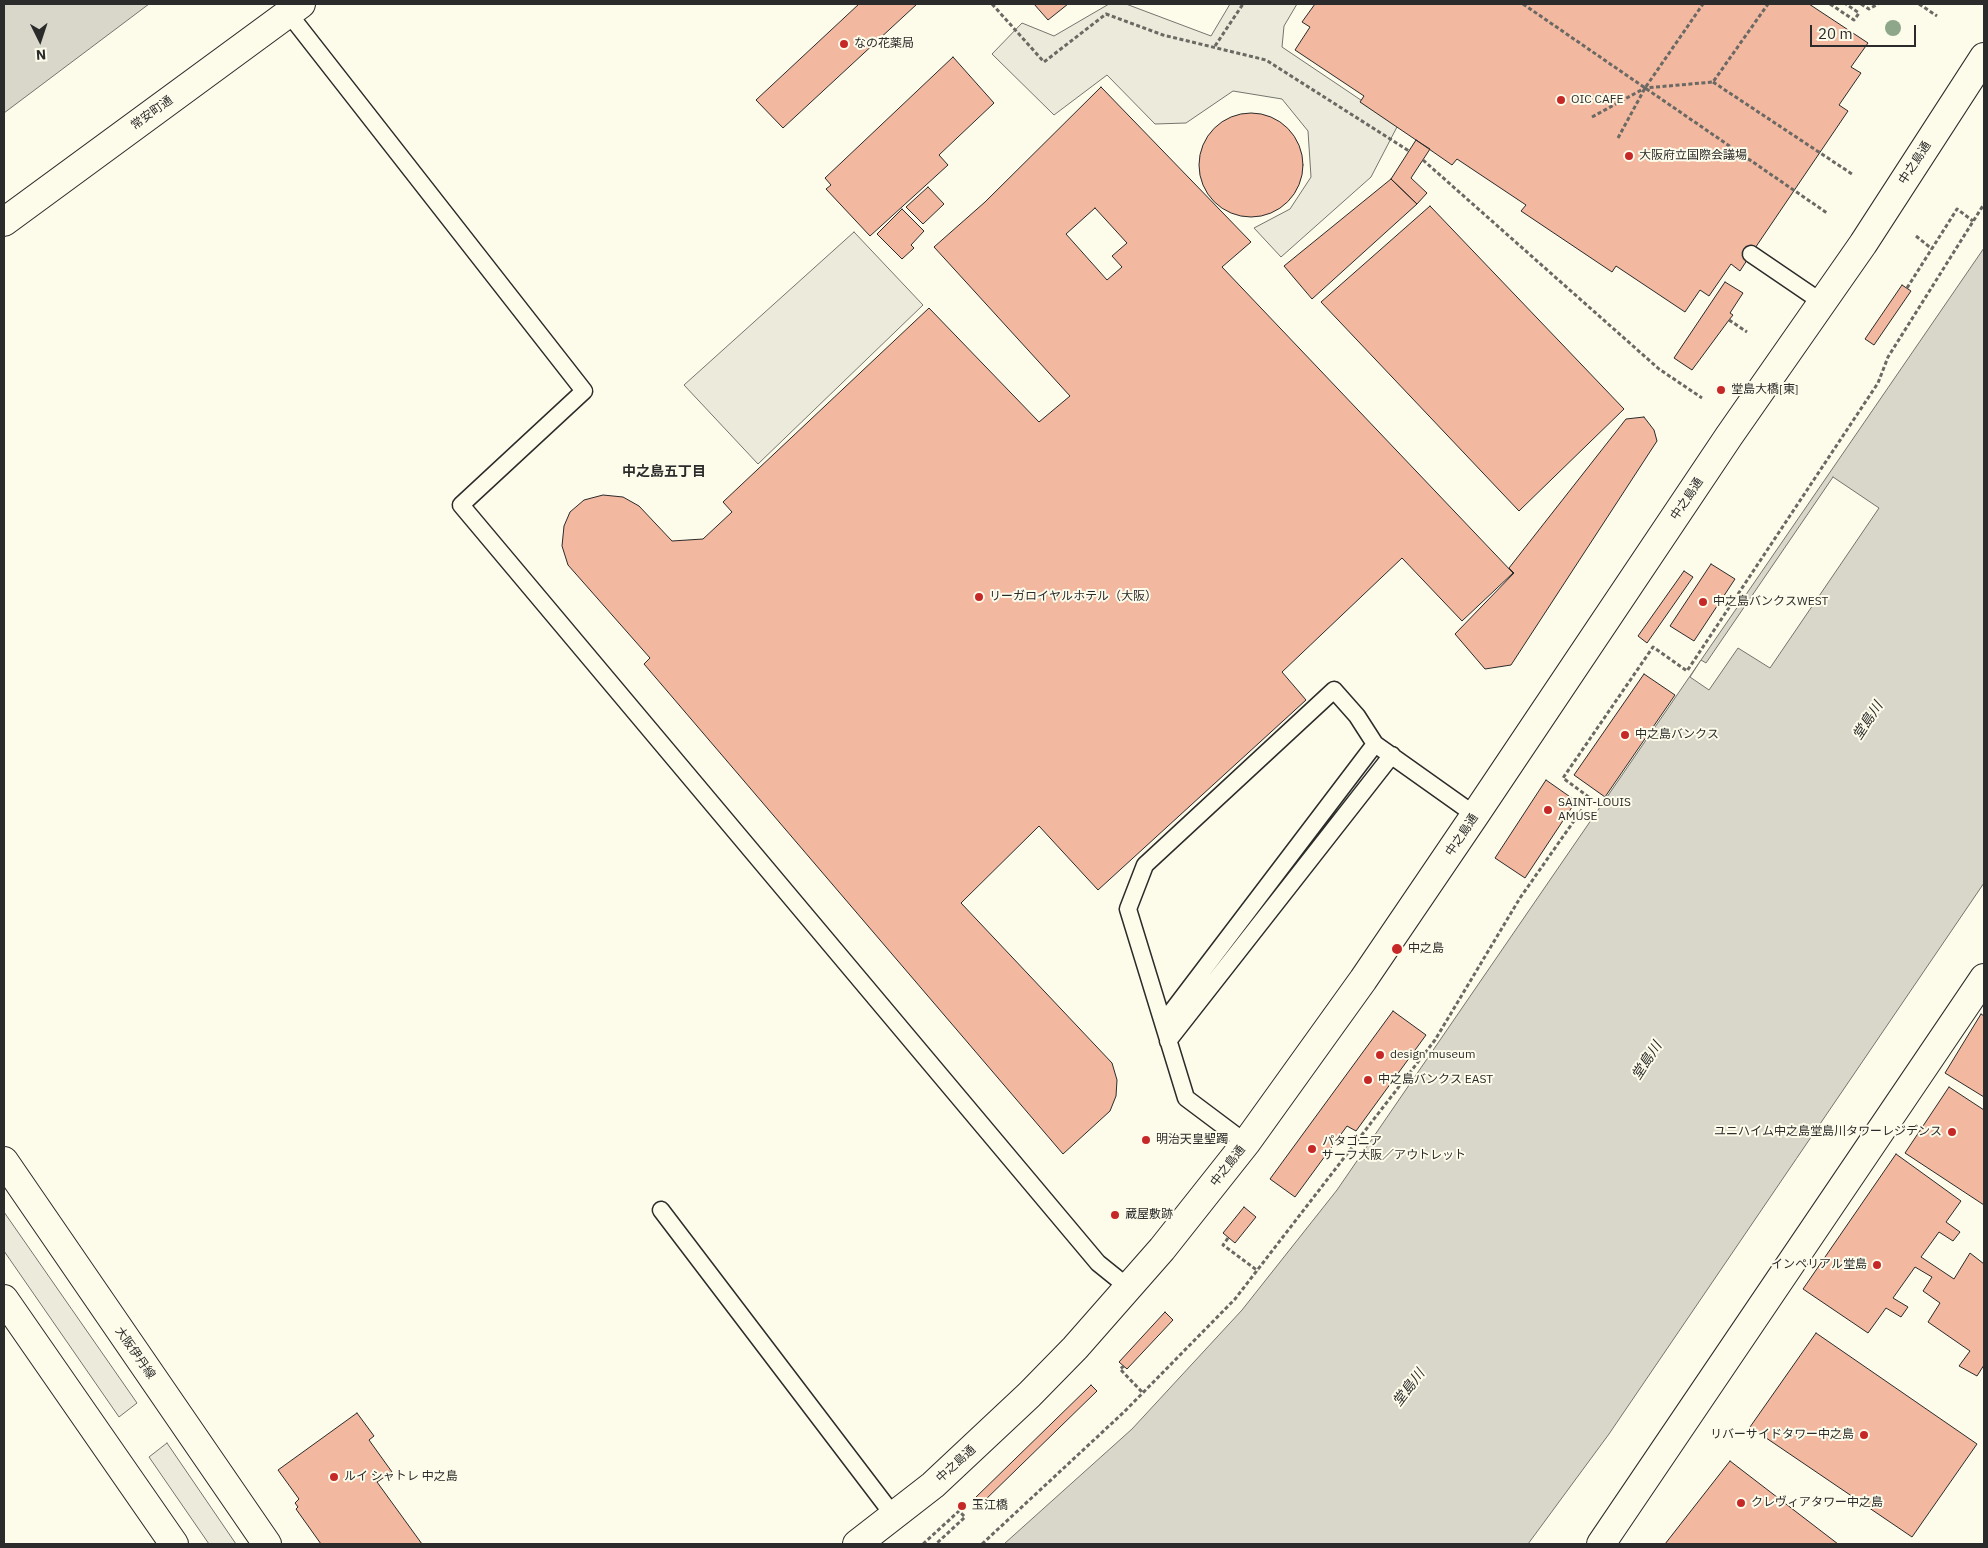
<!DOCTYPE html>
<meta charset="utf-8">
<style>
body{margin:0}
#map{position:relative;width:1988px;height:1548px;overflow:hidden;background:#fdfbea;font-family:"IBM Plex Sans",sans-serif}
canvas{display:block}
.frame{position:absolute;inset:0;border:5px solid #2b2b2b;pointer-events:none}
.north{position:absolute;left:15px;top:15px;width:50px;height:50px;-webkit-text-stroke:4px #fdfbea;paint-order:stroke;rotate:176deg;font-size:14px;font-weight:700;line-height:20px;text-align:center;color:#2b2b2b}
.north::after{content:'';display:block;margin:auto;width:18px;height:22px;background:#2b2b2b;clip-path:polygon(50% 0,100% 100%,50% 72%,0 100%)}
.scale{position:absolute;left:1810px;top:25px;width:106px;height:22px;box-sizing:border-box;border:2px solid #2b2b2b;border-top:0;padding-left:6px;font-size:15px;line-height:18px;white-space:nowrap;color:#2b2b2b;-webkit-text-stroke:4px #fdfbea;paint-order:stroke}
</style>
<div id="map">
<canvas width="1988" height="1548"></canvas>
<div class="frame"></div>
<div class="north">N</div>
<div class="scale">20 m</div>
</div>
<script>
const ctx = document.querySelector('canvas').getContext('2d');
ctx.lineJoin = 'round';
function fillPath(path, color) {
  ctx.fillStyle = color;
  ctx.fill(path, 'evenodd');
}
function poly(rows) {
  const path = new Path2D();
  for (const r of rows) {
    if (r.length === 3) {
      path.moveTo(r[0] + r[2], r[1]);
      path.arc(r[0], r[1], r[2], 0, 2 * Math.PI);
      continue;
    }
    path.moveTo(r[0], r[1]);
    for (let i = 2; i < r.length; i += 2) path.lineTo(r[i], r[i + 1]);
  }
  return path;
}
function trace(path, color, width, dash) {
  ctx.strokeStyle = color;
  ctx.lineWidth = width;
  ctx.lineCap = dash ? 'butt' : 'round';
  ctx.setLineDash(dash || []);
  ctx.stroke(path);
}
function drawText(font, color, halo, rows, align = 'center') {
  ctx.font = font + ' "IBM Plex Sans","Noto Sans JP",sans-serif';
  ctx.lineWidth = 4;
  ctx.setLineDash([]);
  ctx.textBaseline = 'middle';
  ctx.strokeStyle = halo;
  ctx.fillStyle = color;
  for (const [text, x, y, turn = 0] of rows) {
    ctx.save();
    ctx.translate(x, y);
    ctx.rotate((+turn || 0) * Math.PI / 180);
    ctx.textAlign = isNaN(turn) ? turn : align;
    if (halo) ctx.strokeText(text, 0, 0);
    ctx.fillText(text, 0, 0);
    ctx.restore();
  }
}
const green = poly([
 [1109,4,1126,4,1211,36,1230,4,1297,4,1284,26,1282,47,1398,125,1371,177,1281,257,1254,228,1290,209,1311,177,1308,131,1282,99,1233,91,1186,123,1155,124,1107,75,1054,115,992,54,1022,23,1054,36,1109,4],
 [854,232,923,305,758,464,684,385,854,232],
 [4,1212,137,1403,119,1417,4,1251,4,1212],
 [167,1443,236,1544,209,1544,149,1457,167,1443]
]);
const water = poly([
 [4,4,149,4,4,113,4,4],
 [1984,248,1984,883,1609,1434,1528,1544,1004,1544,1132,1429,1242,1310,1337,1190,1984,248]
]);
const pier = poly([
 [1833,477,1879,508,1770,668,1738,648,1709,690,1690,677,1701,660,1706,663,1833,477]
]);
const building = poly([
 [859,4,917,4,783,128,756,100,859,4],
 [1034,4,1068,4,1048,20,1034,4],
 [1315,4,1809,4,1868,43,1851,67,1861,73,1839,105,1848,111,1751,254,1740,271,1731,264,1709,296,1700,290,1685,312,1616,266,1612,272,1521,211,1526,205,1457,159,1452,165,1416,140,1360,102,1364,96,1295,50,1310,27,1302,22,1315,4],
 [953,57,994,103,939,155,948,165,870,236,826,189,831,185,825,178,953,57],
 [1101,87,1251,242,1222,267,1513,573,1462,621,1402,558,1282,672,1306,700,1098,890,1039,826,961,903,1112,1063,1117,1080,1116,1096,1110,1111,1063,1154,644,664,650,658,568,565,562,546,564,526,570,512,584,500,603,495,623,497,639,506,672,541,703,539,732,512,723,502,929,308,1039,422,1070,396,934,247,985,202,1101,87],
 [1095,208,1127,243,1112,256,1122,267,1107,280,1066,234,1095,208],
 [1251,165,52],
 [1416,140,1430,149,1411,178,1427,193,1417,204,1391,179,1416,140],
 [1391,179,1417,204,1312,299,1284,266,1391,179],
 [928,187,944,204,923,224,906,207,928,187],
 [1430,206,1624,409,1519,511,1321,302,1430,206],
 [902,209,924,231,911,245,914,248,902,259,877,234,902,209],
 [1725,282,1743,293,1730,313,1733,315,1729,320,1692,370,1674,358,1725,282],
 [1902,285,1911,291,1874,345,1865,339,1902,285],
 [1644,417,1654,430,1657,441,1511,665,1485,669,1455,634,1514,573,1509,568,1626,419,1644,417],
 [1711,564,1735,579,1694,641,1670,626,1711,564],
 [1684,571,1693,577,1647,643,1638,636,1684,571],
 [1644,674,1675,695,1605,797,1574,775,1644,674],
 [1546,780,1576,801,1525,878,1495,858,1546,780],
 [1393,1011,1426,1035,1356,1131,1347,1126,1295,1197,1270,1179,1393,1011],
 [1981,1014,1984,1016,1984,1097,1945,1073,1981,1014],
 [1949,1087,1984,1110,1984,1205,1905,1153,1949,1087],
 [1896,1154,1961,1201,1946,1222,1960,1232,1953,1241,1939,1232,1921,1257,1954,1279,1970,1253,1984,1264,1984,1365,1977,1376,1959,1366,1970,1351,1928,1322,1940,1303,1923,1291,1932,1277,1915,1267,1893,1298,1908,1307,1901,1317,1886,1308,1868,1333,1803,1289,1896,1154],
 [1244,1207,1256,1217,1235,1243,1223,1233,1244,1207],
 [1165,1312,1173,1320,1127,1369,1119,1362,1165,1312],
 [1816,1333,1977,1444,1912,1537,1750,1427,1816,1333],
 [1091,1385,1097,1391,981,1504,975,1498,1091,1385],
 [357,1413,374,1436,369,1440,392,1472,377,1482,422,1544,321,1544,296,1509,298,1507,295,1503,299,1499,278,1470,357,1413],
 [1730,1461,1838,1544,1665,1544,1730,1461]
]);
const path = poly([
 [992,4,1044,62,1106,14,1163,35,1266,60,1409,151],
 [1523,4,1827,213],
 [1830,4,1854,20,1859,13,1846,4],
 [1861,4,1869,9,1878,4],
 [1919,4,1937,16],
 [1215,46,1243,4],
 [1713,82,1852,174],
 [1592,117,1645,88,1713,82,1768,4],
 [1618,138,1645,88,1703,4],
 [1423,160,1659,369,1702,398],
 [1916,236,1932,249],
 [1907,288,1957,209,1973,221],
 [1729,320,1747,332],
 [1228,1238,1223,1245,1258,1271],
 [1124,1366,1120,1369,1143,1393],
 [923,1544,959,1511,965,1517,936,1544],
 [982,1544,1124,1412,1235,1299,1435,1040,1520,898,1590,798,1563,778,1653,647,1687,671,1878,383,1888,357,1984,204]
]);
const service = poly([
 [289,14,584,391,461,505,1098,1263,1129,1288],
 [1751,254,1823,303],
 [1163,1023,1375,744],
 [1168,1041,1392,755],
 [1246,1143,1186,1098,1128,909,1145,865,1334,690,1357,716,1375,744,1475,815],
 [661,1210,894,1516]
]);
const minor = poly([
 [1601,1544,1984,978]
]);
const tertiary = poly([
 [4,222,301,4],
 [857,1544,933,1485,1029,1395,1075,1348,1162,1249,1246,1143,1363,980,1475,815,1729,436,1863,244,1984,57]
]);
const primary = poly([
 [4,1161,267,1544],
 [4,1299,174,1544]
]);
const trees = [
 [1893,28]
];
const markers = [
 [844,44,5,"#c62828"],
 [1561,100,5,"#c62828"],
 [1629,156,5,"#c62828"],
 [1721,390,5,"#c62828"],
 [979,597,5,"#c62828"],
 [1703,602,5,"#c62828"],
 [1625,735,5,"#c62828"],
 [1548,810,5,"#c62828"],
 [1397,949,6,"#c62828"],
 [1380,1055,5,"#c62828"],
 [1368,1080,5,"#c62828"],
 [1952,1132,5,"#c62828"],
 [1146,1140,5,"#c62828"],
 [1312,1149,5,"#c62828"],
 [1115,1215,5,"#c62828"],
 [1877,1265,5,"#c62828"],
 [1864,1435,5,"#c62828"],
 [334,1477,5,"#c62828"],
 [1741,1503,5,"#c62828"],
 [962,1506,5,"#c62828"]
];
const poiNames = [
 ["なの花薬局",854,44],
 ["OIC CAFE",1571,100],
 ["大阪府立国際会議場",1639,156],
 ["堂島大橋[東]",1731,390],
 ["リーガロイヤルホテル（大阪）",989,597],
 ["中之島バンクスWEST",1713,602],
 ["中之島バンクス",1635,735],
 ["SAINT-LOUIS",1558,803],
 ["AMUSE",1558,817],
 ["中之島",1408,949],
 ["design museum",1390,1055],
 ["中之島バンクス EAST",1378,1080],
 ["ユニハイム中之島堂島川タワーレジデンス",1942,1132,"right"],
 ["明治天皇聖躅",1156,1140],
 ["パタゴニア",1322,1142],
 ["サーフ大阪／アウトレット",1322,1156],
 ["蔵屋敷跡",1125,1215],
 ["インペリアル堂島",1867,1265,"right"],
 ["リバーサイドタワー中之島",1854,1435,"right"],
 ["ルイ シャトレ 中之島",344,1477],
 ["クレヴィアタワー中之島",1751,1503],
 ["玉江橋",972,1506]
];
const streetNames = [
 ["常安町通",152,113,-36],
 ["中之島通",1915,163,-57],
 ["中之島通",1687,499,-56],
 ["中之島通",1462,835,-56],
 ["中之島通",1228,1166,-52],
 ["大阪伊丹線",135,1353,55],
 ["中之島通",956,1464,-42]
];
const neighbourhoodNames = [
 ["中之島五丁目",664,472]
];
const waterNames = [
 ["堂島川",1868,721,-57],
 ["堂島川",1647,1061,-57],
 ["堂島川",1409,1388,-53]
];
fillPath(green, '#ecebdb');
trace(green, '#74746e', 1);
fillPath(water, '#d8d7c9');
trace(water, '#74746e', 1);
fillPath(pier, '#fdfbea');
trace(pier, '#74746e', 1);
fillPath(building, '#f2b8a0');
trace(building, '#2b2b2b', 1);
trace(service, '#2b2b2b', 19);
trace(minor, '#2b2b2b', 30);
trace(tertiary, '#2b2b2b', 30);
trace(primary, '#2b2b2b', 30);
trace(path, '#6a6964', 3, [4, 2.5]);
trace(service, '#fdfbea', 16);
trace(minor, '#fdfbea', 28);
trace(tertiary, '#fdfbea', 28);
trace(primary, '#fdfbea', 28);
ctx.fillStyle = '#8ea78a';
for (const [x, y] of trees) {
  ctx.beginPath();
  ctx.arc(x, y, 8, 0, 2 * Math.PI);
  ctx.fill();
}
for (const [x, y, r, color] of markers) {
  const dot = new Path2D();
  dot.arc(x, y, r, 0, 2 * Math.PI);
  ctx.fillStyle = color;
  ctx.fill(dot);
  trace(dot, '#fdfbea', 2);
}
drawText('12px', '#2b2b2b', '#fdfbea', poiNames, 'left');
drawText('12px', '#2b2b2b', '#fdfbea', streetNames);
drawText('bold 14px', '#2b2b2b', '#fdfbea', neighbourhoodNames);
drawText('italic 14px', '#2b2b2b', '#fdfbea', waterNames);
</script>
